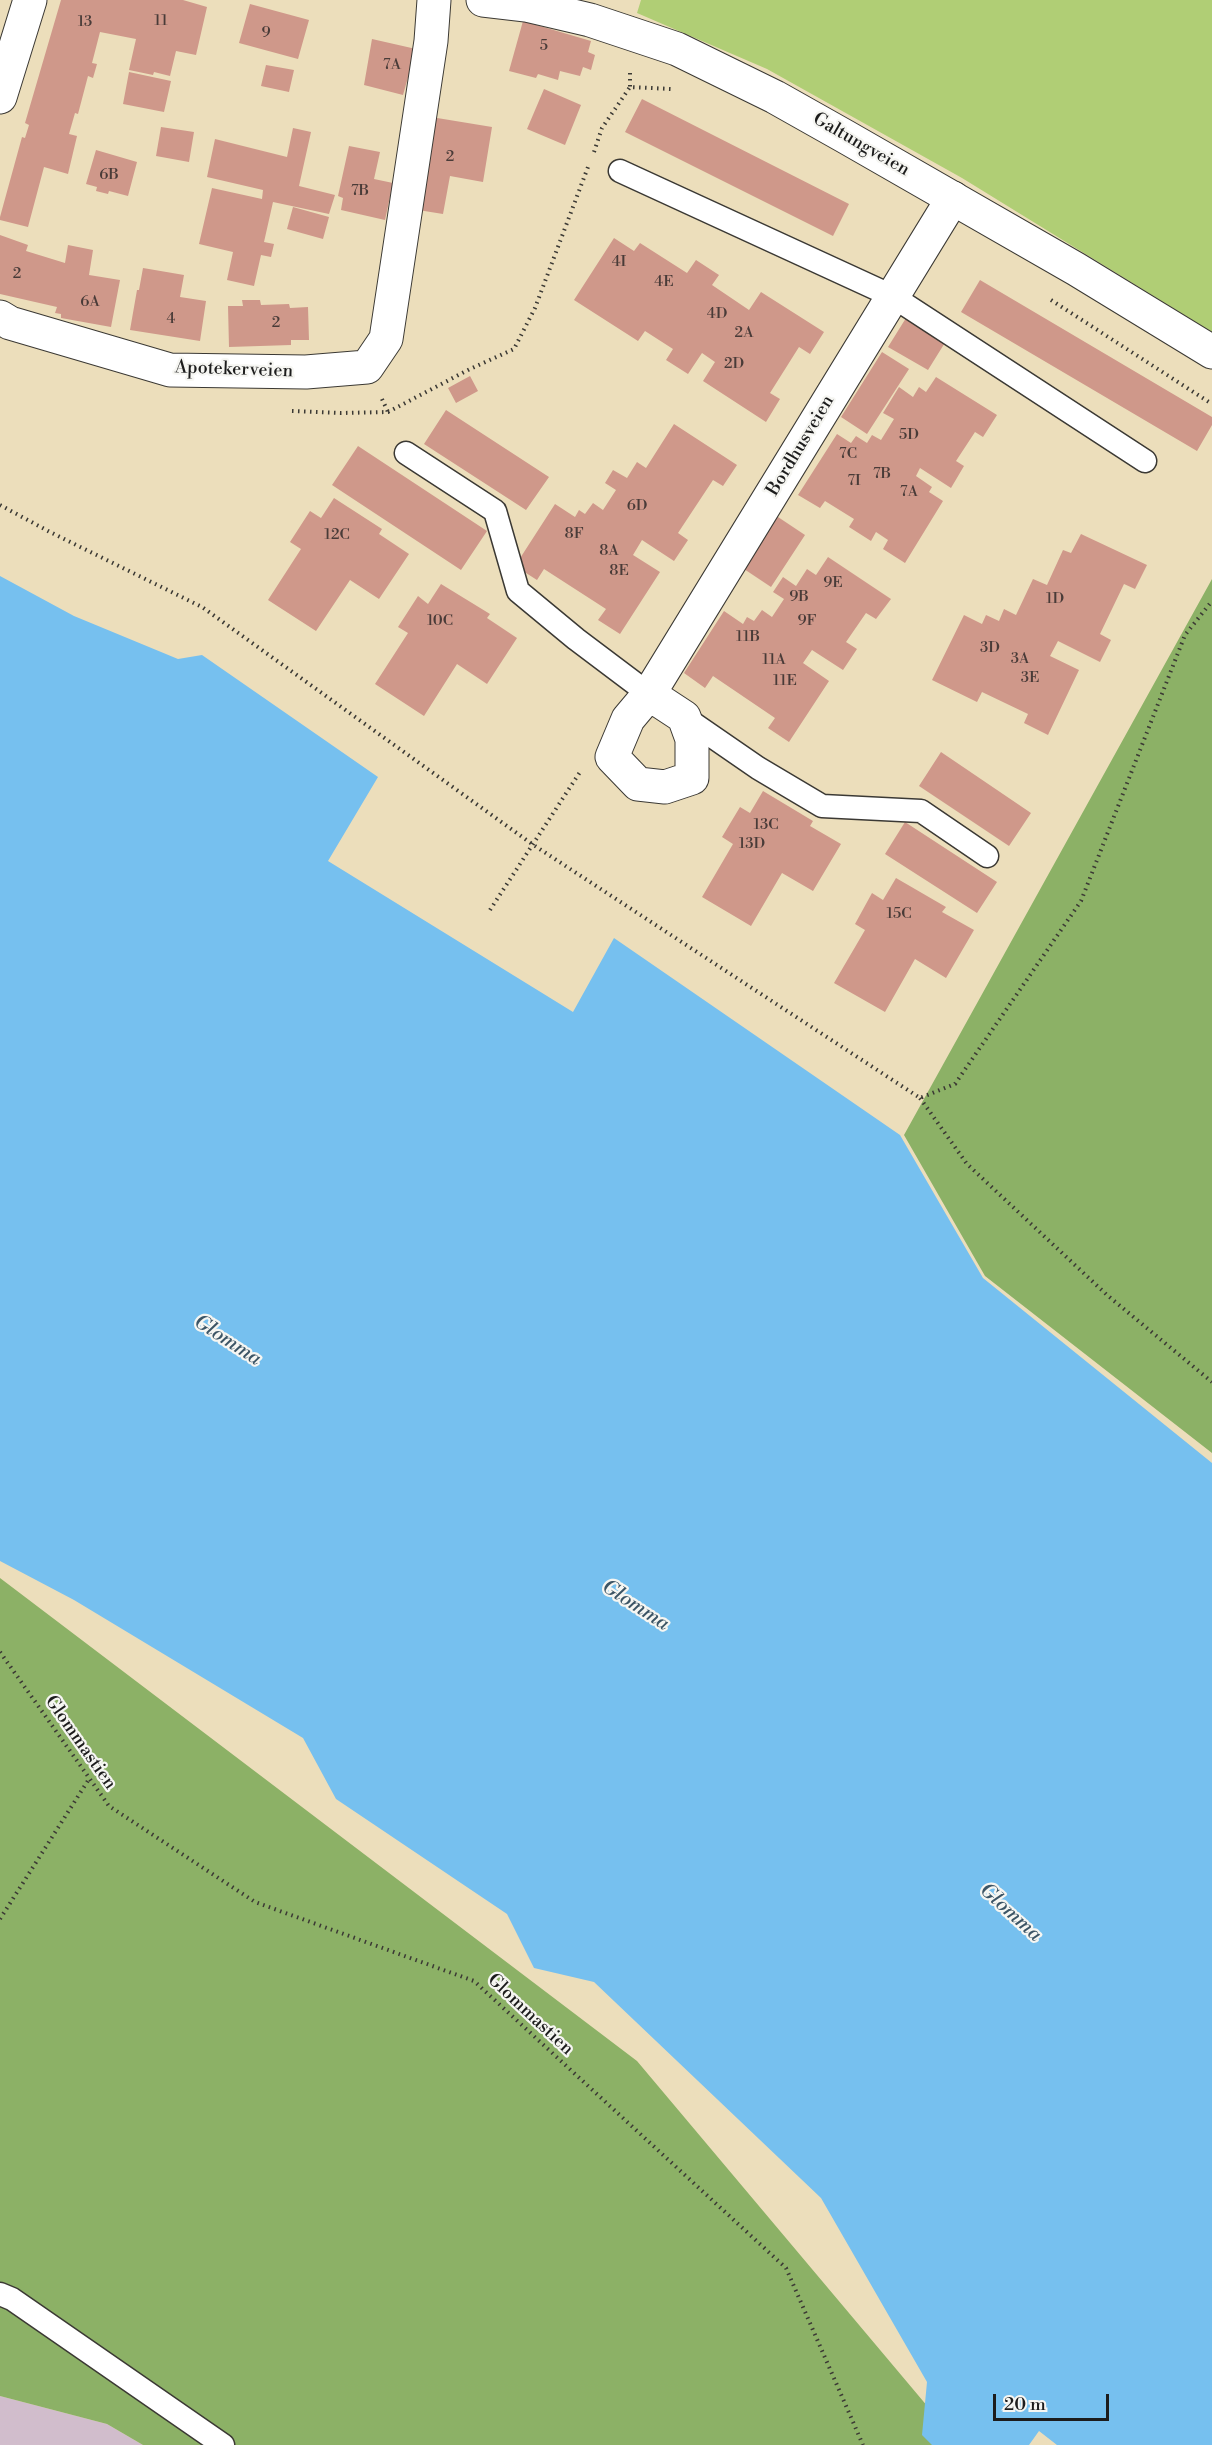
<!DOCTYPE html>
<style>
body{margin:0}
#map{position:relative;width:1212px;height:2445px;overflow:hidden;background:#ecdebb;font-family:"Libre Bodoni",serif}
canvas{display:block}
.scale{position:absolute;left:993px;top:2394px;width:116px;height:27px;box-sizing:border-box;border:3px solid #1c1c1c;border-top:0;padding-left:8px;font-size:18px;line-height:21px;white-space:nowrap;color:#1c1c1c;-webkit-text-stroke:4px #f6f6f2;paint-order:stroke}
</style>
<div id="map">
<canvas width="1212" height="2445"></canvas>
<div class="scale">20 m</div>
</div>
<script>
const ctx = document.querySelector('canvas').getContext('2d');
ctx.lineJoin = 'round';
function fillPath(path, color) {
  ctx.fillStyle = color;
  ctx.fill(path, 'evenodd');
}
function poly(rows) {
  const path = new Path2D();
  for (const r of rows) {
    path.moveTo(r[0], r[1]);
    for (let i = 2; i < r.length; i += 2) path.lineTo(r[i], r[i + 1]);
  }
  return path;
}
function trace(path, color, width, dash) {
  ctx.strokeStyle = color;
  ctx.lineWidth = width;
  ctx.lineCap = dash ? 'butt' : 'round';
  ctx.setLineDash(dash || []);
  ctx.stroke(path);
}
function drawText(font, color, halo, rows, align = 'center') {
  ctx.font = font + ' "Libre Bodoni",serif';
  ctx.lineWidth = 4.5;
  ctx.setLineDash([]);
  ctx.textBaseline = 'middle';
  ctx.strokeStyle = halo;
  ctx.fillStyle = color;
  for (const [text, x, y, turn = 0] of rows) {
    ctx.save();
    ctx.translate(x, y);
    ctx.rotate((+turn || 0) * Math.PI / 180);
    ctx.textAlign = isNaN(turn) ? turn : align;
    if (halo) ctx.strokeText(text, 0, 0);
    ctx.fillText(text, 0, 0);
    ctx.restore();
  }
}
const industrial = poly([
 [0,2396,107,2424,143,2445,0,2445]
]);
const green = poly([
 [641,0,1212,0,1212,332,962,178,767,69,637,13]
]);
const forest = poly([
 [1212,579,1212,1453,985,1276,904,1135],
 [0,1578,637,2061,960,2445,143,2445,107,2424,0,2396]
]);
const water = poly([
 [0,576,74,616,178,659,202,655,378,777,328,861,573,1012,614,938,900,1135,983,1278,1212,1463,1212,2445,1057,2445,1039,2431,1029,2445,932,2445,922,2435,927,2382,821,2198,594,1982,534,1968,507,1914,336,1799,303,1738,74,1600,0,1561]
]);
const building = poly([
 [61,0,183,0,207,7,196,55,176,51,170,76,154,72,153,75,129,70,136,39,100,32,92,63,97,64,93,78,88,76,78,114,75,113,69,134,77,136,68,174,44,167,28,227,0,220,0,217,22,137,25,138,29,125,25,123],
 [250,4,309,20,298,59,239,43],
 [523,21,591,41,588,52,595,55,591,70,583,67,580,76,560,71,558,80,538,74,536,78,509,71],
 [372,39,416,49,403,95,364,85],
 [266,65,294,70,289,92,261,86],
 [129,72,171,81,164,112,123,104],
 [544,89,581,105,565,145,527,129],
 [642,99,849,204,833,236,625,132],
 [425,116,492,127,483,182,450,176,443,214,412,209],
 [161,127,194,132,189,162,156,156],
 [293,128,311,132,299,186,335,195,329,214,273,202,264,242,274,244,271,257,261,255,254,286,227,280,233,252,199,244,212,188,262,199,263,190,207,177,215,139,287,157],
 [349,146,380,152,374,179,393,183,385,220,341,210,343,198,338,196],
 [96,150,137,162,128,196,109,191,108,194,96,191,97,187,86,184],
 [293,207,329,217,323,239,287,229],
 [0,235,28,245,26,251,65,263,68,245,93,250,89,275,120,280,111,327,61,318,61,314,55,313,57,307,0,294],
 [614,238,634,251,640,243,687,273,696,260,719,275,712,285,749,310,761,292,824,332,810,354,799,347,770,393,780,399,766,422,703,381,715,362,702,353,688,374,666,360,673,349,645,331,638,341,574,300],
 [143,268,184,275,180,297,206,301,200,341,130,330,137,290,139,290],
 [980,280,1212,417,1212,425,1197,451,961,312],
 [242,300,260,300,261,305,289,304,290,308,308,307,309,340,291,340,291,345,229,347,228,306,243,306],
 [906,318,946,341,928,370,888,347],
 [882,352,909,369,867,434,841,417],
 [470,376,478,391,456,403,448,388],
 [936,377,997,415,983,437,975,432,956,461,964,466,951,488,920,468,916,476,932,487,929,492,943,501,905,563,883,549,888,540,876,532,871,541,849,527,854,519,825,501,820,508,798,495,837,434,851,443,856,436,867,443,872,435,881,440,894,419,883,413,899,387,913,397,919,387,926,392],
 [446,410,549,477,526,510,424,444],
 [674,424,737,465,723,486,713,480,678,533,688,540,674,561,642,540,633,555,660,572,620,634,598,620,606,609,544,569,537,580,515,566,555,504,575,517,579,510,585,514,593,503,603,510,616,490,605,483,613,470,627,478,637,462,646,468],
 [358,446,487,531,461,570,332,485],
 [334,498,382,529,379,534,409,554,379,599,350,580,316,631,268,600,301,549,290,542,310,511,321,518],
 [775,515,805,535,771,587,741,567],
 [1081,534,1147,565,1135,589,1124,584,1100,634,1111,640,1100,662,1058,641,1050,656,1079,670,1048,735,1024,723,1028,714,982,692,977,702,932,680,964,615,982,624,986,615,999,621,1004,609,1016,615,1033,579,1047,585,1063,550,1071,553],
 [828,557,891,599,876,619,866,613,846,642,857,649,843,670,812,650,803,663,829,681,789,742,768,728,775,718,713,676,705,688,684,673,724,611,743,624,747,617,754,621,762,610,772,617,784,599,773,592,783,577,796,586,807,569,816,575],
 [441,584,490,614,487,618,517,638,487,684,457,664,424,716,375,684,408,633,398,627,418,596,428,604],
 [941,752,1031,813,1009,846,919,786],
 [763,791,813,821,810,826,841,844,813,891,782,873,751,926,702,897,733,844,722,837,740,807,750,813],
 [905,822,997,882,977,913,885,854],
 [896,878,946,907,942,912,974,930,946,978,915,959,885,1012,834,983,865,930,855,924,872,893,883,900]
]);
const path = poly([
 [630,73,630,87],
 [594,152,602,128,630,87,671,89],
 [1051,300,1212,404],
 [382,399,388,412],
 [292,411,341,413,388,412,470,369,514,349,535,308,588,167],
 [0,505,50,532,202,607,532,844,920,1098,955,1084,1081,901,1185,635,1212,601],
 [490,910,580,772],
 [920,1098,967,1164,1107,1295,1212,1382],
 [0,1652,109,1806,255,1902,474,1981,786,2268,863,2445],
 [0,1919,89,1779]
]);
const service = poly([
 [620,171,892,296,1145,461],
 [406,453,495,511,518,591,576,639,649,694],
 [684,717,758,768,822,806,921,811,987,856],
 [0,2294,12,2299,223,2445]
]);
const minor = poly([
 [0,97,30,0],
 [0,317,10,323,170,370,306,372,367,367,386,339,431,41,434,0],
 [649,694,684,717,692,739,692,778,665,787,638,784,612,757,628,719,649,694,953,198]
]);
const secondary = poly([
 [483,0,526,5,590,20,677,49,775,97,846,137,1076,269,1212,352]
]);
const numberNames = [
 ["11",161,21],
 ["13",85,22],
 ["9",266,33],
 ["5",544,46],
 ["7A",392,65],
 ["2",450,157],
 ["6B",109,175],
 ["7B",360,191],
 ["4I",619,262],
 ["2",17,274],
 ["4E",664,282],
 ["6A",90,302],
 ["4D",717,314],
 ["4",171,319],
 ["2",276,323],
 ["2A",744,333],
 ["2D",734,364],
 ["5D",909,435],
 ["7C",848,454],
 ["7B",882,474],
 ["7I",854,481],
 ["7A",909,492],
 ["6D",637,506],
 ["8F",574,534],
 ["12C",337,535],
 ["8A",609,551],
 ["8E",619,571],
 ["9E",833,583],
 ["9B",799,597],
 ["1D",1055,599],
 ["10C",440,621],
 ["9F",807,621],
 ["11B",748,637],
 ["3D",990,648],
 ["3A",1020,659],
 ["11A",774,660],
 ["3E",1030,678],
 ["11E",785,681],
 ["13C",766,825],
 ["13D",752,844],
 ["15C",899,914]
];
const streetNames = [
 ["Galtungveien",861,145,30],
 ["Apotekerveien",234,370,2],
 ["Bordhusveien",801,446,-59],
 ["Glommastien",80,1743,55],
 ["Glommastien",530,2015,43]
];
const waterNames = [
 ["Glomma",227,1341,33],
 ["Glomma",635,1606,33],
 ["Glomma",1010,1913,42]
];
fillPath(industrial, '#d1bdcc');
fillPath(green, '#b0ce75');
fillPath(forest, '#8cb166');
fillPath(water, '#76c0ef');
fillPath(building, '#cf988a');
trace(service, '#3b3934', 25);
trace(minor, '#3b3934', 35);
trace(secondary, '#3b3934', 35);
trace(path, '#3b3934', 4, [1.5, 4.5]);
trace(service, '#fff', 22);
trace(minor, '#fff', 33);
trace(secondary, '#fff', 33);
drawText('15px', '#493b38', null, numberNames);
drawText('18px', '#1c1c1c', '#f6f6f2', streetNames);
drawText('italic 20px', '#3c5566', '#f6f6f2', waterNames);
</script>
